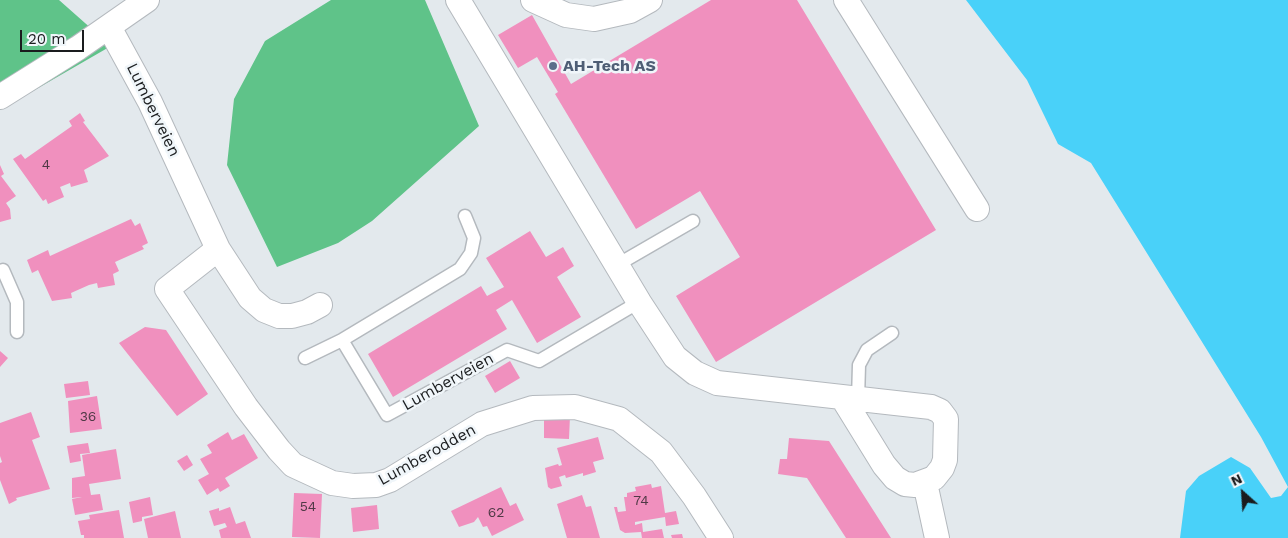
<!DOCTYPE html>
<style>
body{margin:0}
#map{position:relative;width:1288px;height:538px;overflow:hidden;background:#e3e9ed;font-family:"Work Sans",sans-serif}
canvas{display:block}
.north{position:absolute;left:1218px;top:468px;width:50px;height:50px;-webkit-text-stroke:4px #f0f6fa;paint-order:stroke;rotate:334deg;font-size:14px;font-weight:700;line-height:20px;text-align:center;color:#1a1c1e}
.north::after{content:'';display:block;margin:auto;width:18px;height:22px;background:#1a1c1e;clip-path:polygon(50% 0,100% 100%,50% 72%,0 100%)}
.scale{position:absolute;left:20px;top:30px;width:64px;height:22px;box-sizing:border-box;border:2px solid #1a1c1e;border-top:0;padding-left:6px;font-size:15px;line-height:18px;white-space:nowrap;color:#1a1c1e;-webkit-text-stroke:4px #f0f6fa;paint-order:stroke}
</style>
<div id="map">
<canvas width="1288" height="538"></canvas>
<div class="north">N</div>
<div class="scale">20 m</div>
</div>
<script>
const ctx = document.querySelector('canvas').getContext('2d');
ctx.lineJoin = 'round';
function fillPath(path, color) {
  ctx.fillStyle = color;
  ctx.fill(path, 'evenodd');
}
function poly(rows) {
  const path = new Path2D();
  for (const r of rows) {
    path.moveTo(r[0], r[1]);
    for (let i = 2; i < r.length; i += 2) path.lineTo(r[i], r[i + 1]);
  }
  return path;
}
function trace(path, color, width, dash) {
  ctx.strokeStyle = color;
  ctx.lineWidth = width;
  ctx.lineCap = dash ? 'butt' : 'round';
  ctx.setLineDash(dash || []);
  ctx.stroke(path);
}
function drawText(font, color, halo, rows, align = 'center') {
  ctx.font = font + ' "Work Sans",sans-serif';
  ctx.lineWidth = 5;
  ctx.setLineDash([]);
  ctx.textBaseline = 'middle';
  ctx.strokeStyle = halo;
  ctx.fillStyle = color;
  for (const [text, x, y, turn = 0] of rows) {
    ctx.save();
    ctx.translate(x, y);
    ctx.rotate((+turn || 0) * Math.PI / 180);
    ctx.textAlign = isNaN(turn) ? turn : align;
    if (halo) ctx.strokeText(text, 0, 0);
    ctx.fillText(text, 0, 0);
    ctx.restore();
  }
}
const forest = poly([
 [0,0,59,0,111,46,0,110],
 [331,0,425,0,479,126,372,221,338,243,277,267,227,165,234,99,265,41]
]);
const water = poly([
 [966,0,1288,0,1288,538,1180,538,1186,491,1199,476,1231,457,1250,468,1271,498,1281,496,1288,487,1261,437,1091,163,1058,144,1027,80]
]);
const building = poly([
 [711,0,797,0,936,230,716,362,676,296,740,257,700,191,636,229,555,94,558,92,537,57,518,68,498,35,532,15,571,84],
 [80,113,85,121,83,122,109,156,84,170,88,182,71,187,70,183,60,187,64,197,48,204,46,199,43,201,13,159,21,154,25,159,72,126,69,121],
 [0,165,4,174,1,176,16,196,6,203,10,209,11,219,0,222],
 [131,219,135,226,140,223,148,243,142,246,144,249,115,262,119,271,113,274,115,285,98,288,97,283,89,285,71,293,72,298,52,301,38,270,32,273,27,260,48,250,50,256],
 [530,231,546,257,563,247,574,266,557,277,581,317,537,343,512,300,496,310,507,329,393,397,368,354,481,286,487,296,504,287,486,258],
 [145,327,166,330,208,394,177,416,119,343],
 [0,351,8,358,0,367],
 [510,361,520,378,495,393,485,376],
 [88,381,90,395,66,398,64,384],
 [97,396,102,429,70,433,68,401],
 [31,412,40,437,32,440,50,489,16,498,17,500,9,504,0,480,0,463,2,462,0,456,0,423],
 [570,416,569,439,544,438,544,419],
 [228,432,232,440,244,434,258,458,225,478,230,486,220,492,218,488,207,495,198,480,209,474,200,459,212,453,207,445],
 [598,437,604,459,593,462,596,472,583,476,583,473,566,478,565,475,559,477,562,486,551,489,548,487,545,468,558,464,559,466,562,465,557,448],
 [789,438,829,441,891,538,846,538,807,478,778,474,780,459,787,459],
 [88,443,90,453,80,454,81,461,70,463,67,446],
 [116,449,121,479,89,484,91,495,100,494,103,510,75,515,72,499,82,497,72,498,72,478,85,476,82,455],
 [187,455,193,465,184,471,177,461],
 [651,484,652,488,661,486,665,513,676,511,679,524,666,526,665,517,635,522,635,525,642,523,643,532,662,529,664,538,642,538,641,532,625,533,620,530,614,507,617,507,618,512,626,511,624,497,627,497,627,493,636,491,635,487],
 [501,487,510,506,516,503,524,520,492,536,487,526,483,527,478,517,474,522,459,527,451,511],
 [294,493,322,494,320,538,292,537],
 [582,495,586,507,591,506,600,538,567,538,557,504],
 [150,497,153,515,142,517,142,521,133,523,129,502],
 [377,505,379,529,353,532,351,508],
 [230,507,236,524,245,521,251,538,221,538,219,530,227,527,225,523,214,526,209,511,219,508,219,511],
 [119,510,124,538,84,538,84,535,81,535,78,521,90,519,89,515],
 [175,511,181,538,148,538,144,519],
 [682,534,683,538,672,538,671,535]
]);
const lane = poly([
 [617,265,693,221],
 [3,270,17,302,17,332],
 [342,340,387,415,507,350,539,361,639,302],
 [305,358,342,340,460,269,471,253,474,238,465,216],
 [858,399,859,365,867,350,892,333]
]);
const street = poly([
 [458,0,639,302,675,357,695,373,717,383,931,407,940,411,946,419,945,460,942,468,934,478,915,485,905,484,895,478,884,465,842,397],
 [533,0,566,15,594,19,630,11,650,0],
 [846,0,977,209],
 [109,27,150,102,218,249,250,298,264,310,279,316,292,316,307,312,320,305],
 [0,97,78,48,147,0],
 [218,249,167,289,246,407,279,450,293,465,332,483,353,486,376,485,390,480,482,424,533,408,575,407,619,419,661,452,694,496,721,538],
 [925,483,937,538]
]);
const markers = [
 [553,66,5,"#5c6f8a"]
];
const numberNames = [
 ["4",46,165],
 ["36",88,417],
 ["74",641,501],
 ["54",308,507],
 ["62",496,513]
];
const serviceNames = [
 ["AH-Tech AS",563,66]
];
const streetNames = [
 ["Lumberveien",153,110,64],
 ["Lumberveien",448,382,-29],
 ["Lumberodden",427,455,-29]
];
fillPath(forest, '#5fc389');
fillPath(water, '#49d1f9');
fillPath(building, '#f090be');
trace(lane, '#b4b9be', 15);
trace(street, '#b4b9be', 26);
trace(lane, '#fff', 12);
trace(street, '#fff', 24);
for (const [x, y, r, color] of markers) {
  const dot = new Path2D();
  dot.arc(x, y, r, 0, 2 * Math.PI);
  ctx.fillStyle = color;
  ctx.fill(dot);
  trace(dot, '#f0f6fa', 2);
}
drawText('14px', '#503946', null, numberNames);
drawText('bold 16px', '#4e5e75', '#f0f6fa', serviceNames, 'left');
drawText('16px', '#1a1c1e', '#f0f6fa', streetNames);
</script>
